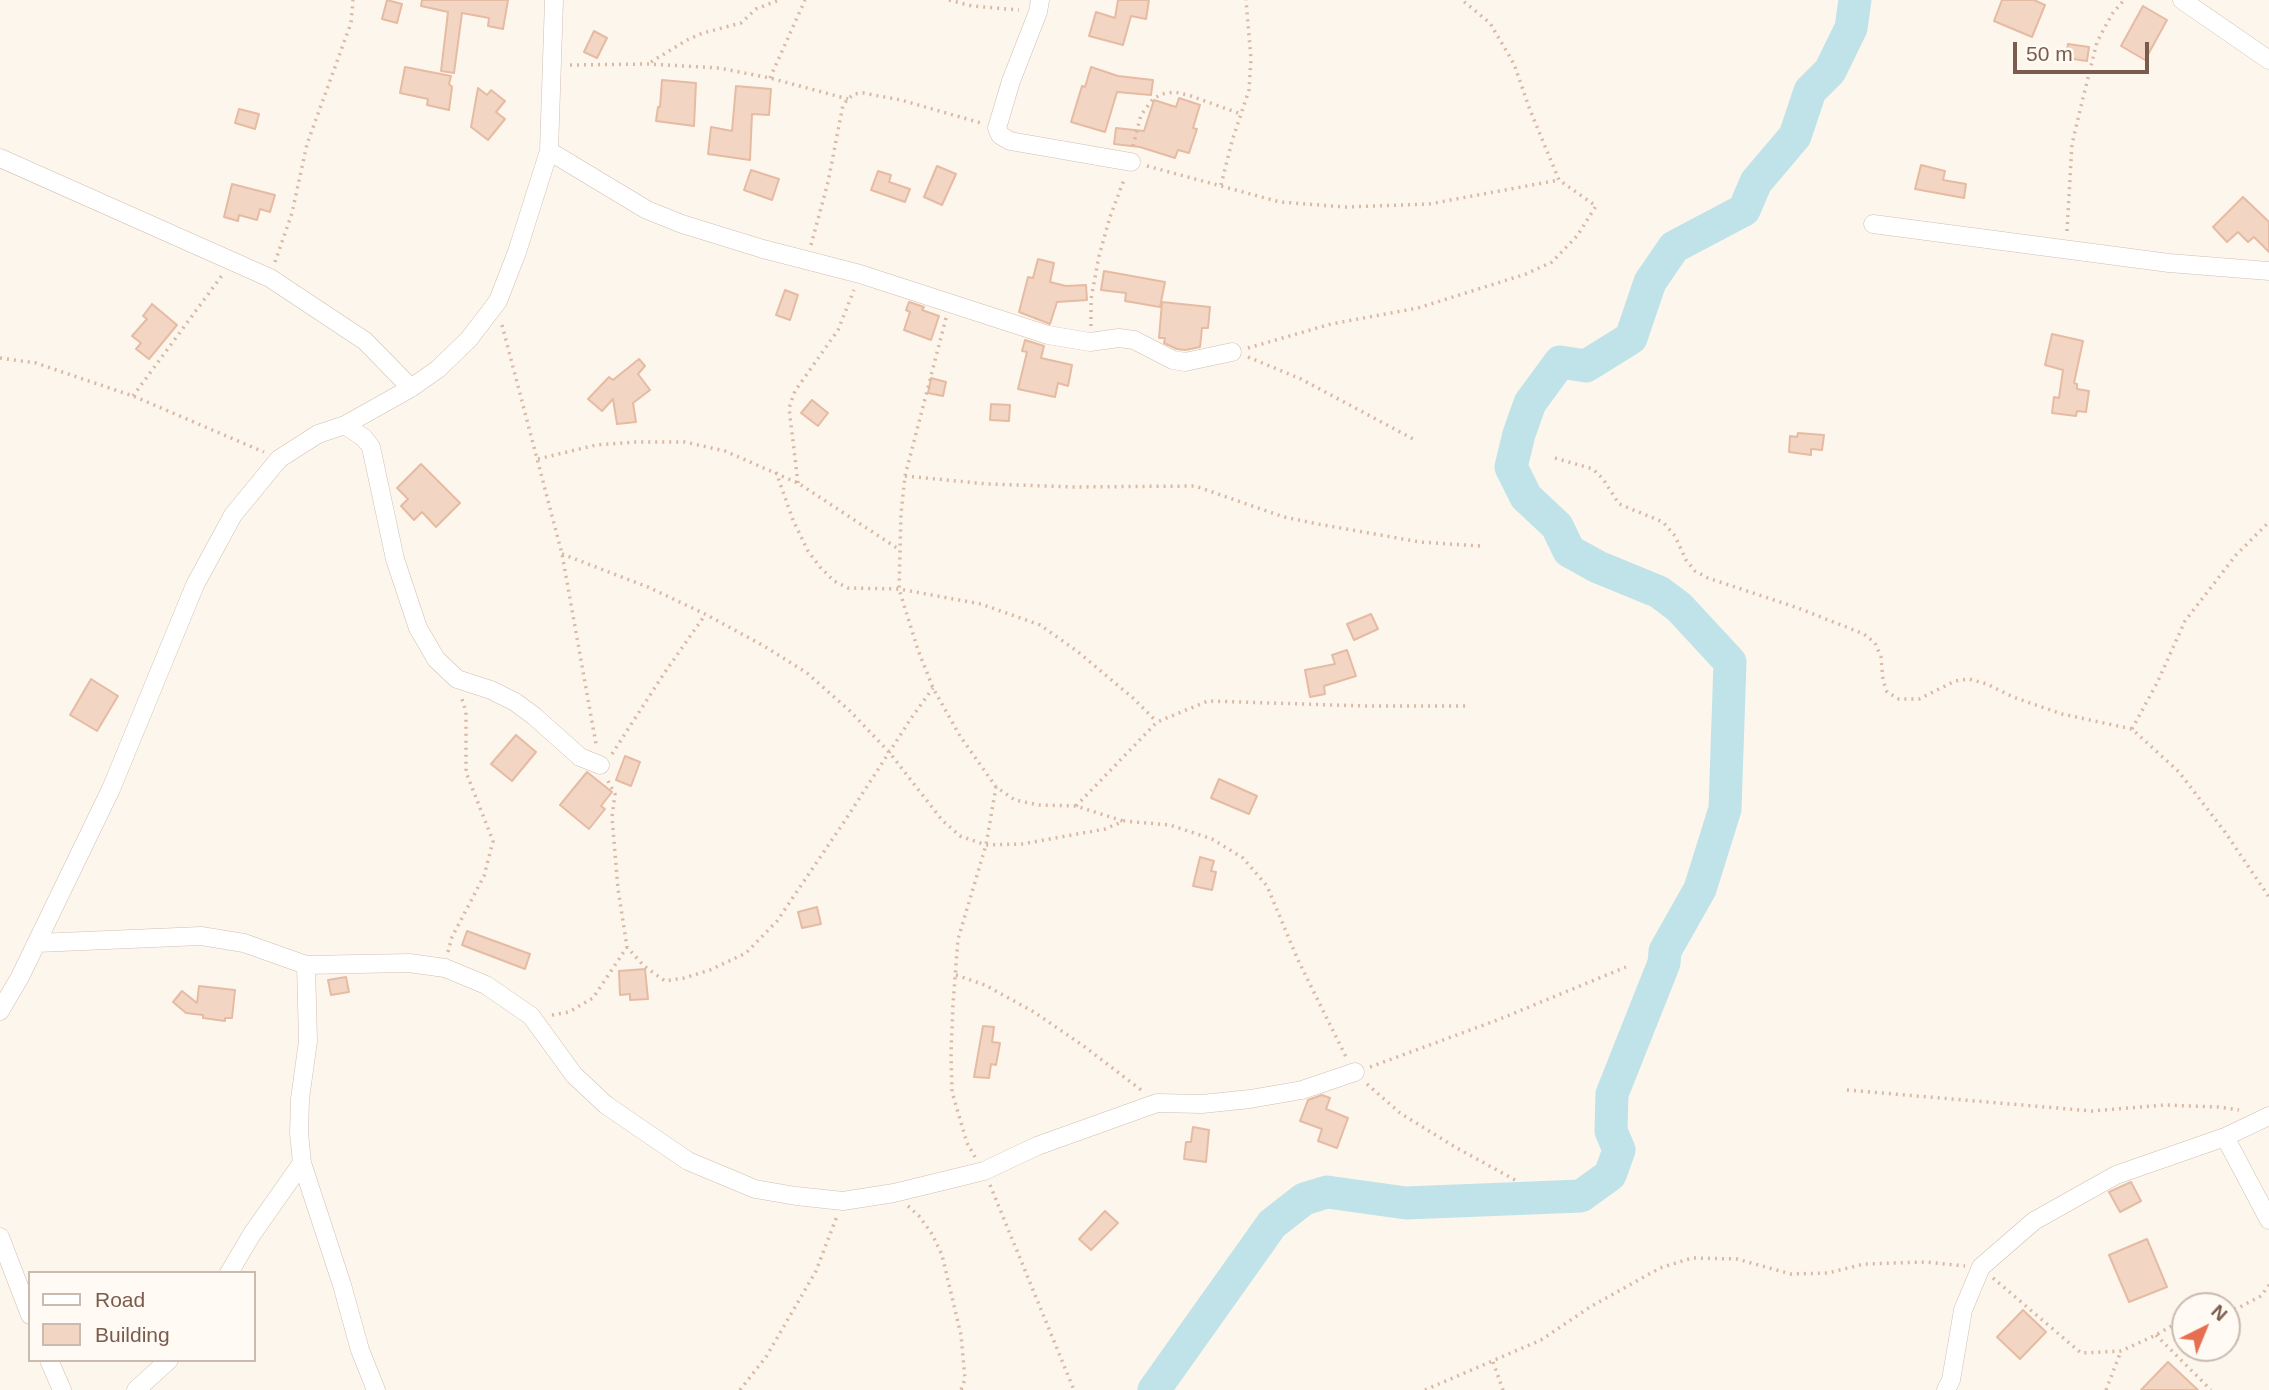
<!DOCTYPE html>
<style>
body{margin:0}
#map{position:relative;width:2269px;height:1390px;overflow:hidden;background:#fdf6ec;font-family:Helvetica,sans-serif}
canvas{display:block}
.legend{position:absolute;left:28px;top:1271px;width:228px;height:91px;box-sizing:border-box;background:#fffaf3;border:2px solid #cabbb1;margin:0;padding:9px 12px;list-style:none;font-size:21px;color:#7a5c4d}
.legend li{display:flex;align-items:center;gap:14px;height:35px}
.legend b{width:35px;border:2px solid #cabbb1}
.north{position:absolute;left:2171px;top:1292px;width:70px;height:70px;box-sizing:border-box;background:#fffaf3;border:2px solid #cabbb1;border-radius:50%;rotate:43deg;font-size:19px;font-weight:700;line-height:28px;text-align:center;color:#7a5c4d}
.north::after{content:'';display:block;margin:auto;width:24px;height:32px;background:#e76f51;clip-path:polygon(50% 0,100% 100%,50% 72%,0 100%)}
.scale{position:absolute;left:2013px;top:42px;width:136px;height:32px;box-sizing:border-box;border:4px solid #7a5c4d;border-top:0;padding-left:9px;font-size:21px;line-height:24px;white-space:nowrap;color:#7a5c4d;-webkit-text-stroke:5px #fffaf3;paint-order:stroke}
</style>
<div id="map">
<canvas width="2269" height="1390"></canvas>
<ul class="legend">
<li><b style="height:9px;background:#fff"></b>Road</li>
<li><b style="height:19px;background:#f3d5c3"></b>Building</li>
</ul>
<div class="north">N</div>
<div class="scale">50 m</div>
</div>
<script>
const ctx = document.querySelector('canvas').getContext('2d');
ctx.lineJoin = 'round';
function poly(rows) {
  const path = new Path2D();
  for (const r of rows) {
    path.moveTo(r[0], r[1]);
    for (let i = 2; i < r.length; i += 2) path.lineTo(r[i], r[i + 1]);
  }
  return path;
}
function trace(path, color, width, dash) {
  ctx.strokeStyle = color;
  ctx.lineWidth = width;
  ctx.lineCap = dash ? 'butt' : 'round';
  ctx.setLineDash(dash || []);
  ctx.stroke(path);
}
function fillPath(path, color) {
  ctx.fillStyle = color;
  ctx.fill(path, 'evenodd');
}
const river = poly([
 [1154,1390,1272,1224,1304,1199,1327,1192,1406,1203,1581,1196,1610,1175,1619,1150,1611,1131,1612,1094,1664,963,1665,951,1700,889,1725,809,1730,662,1679,607,1659,592,1598,567,1569,551,1557,526,1526,497,1511,467,1519,434,1530,403,1560,362,1586,366,1631,338,1650,282,1674,247,1744,210,1756,182,1795,136,1810,91,1830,71,1851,28,1855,0]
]);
const building = poly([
 [387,0,402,4,397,23,382,19,387,0],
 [422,0,508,0,503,29,488,26,489,18,462,13,454,73,441,71,448,12,421,6,422,0],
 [1118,0,1149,0,1146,19,1131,16,1123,45,1089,36,1096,12,1115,18,1118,0],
 [2002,0,2034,0,2045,5,2032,37,1994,21,2002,0],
 [2143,6,2167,20,2145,60,2121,46,2143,6],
 [594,31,607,38,597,58,584,52,594,31],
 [2068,44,2089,47,2087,61,2066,58,2068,44],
 [405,67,451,76,449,84,452,87,449,110,427,105,428,99,400,93,405,67],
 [1091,67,1118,76,1153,80,1151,95,1117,92,1105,132,1071,122,1082,86,1085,87,1091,67],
 [662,80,696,83,694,126,656,121,658,107,660,107,662,80],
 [736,86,771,89,769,115,752,114,750,160,708,154,711,127,732,131,736,86],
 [478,88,487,95,491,90,505,101,496,112,505,119,488,140,471,127,478,88],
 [1179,98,1200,105,1193,128,1197,129,1189,153,1178,150,1175,158,1140,147,1114,144,1116,128,1144,131,1154,100,1176,107,1179,98],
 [239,109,259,114,255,129,235,123,239,109],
 [1921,165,1945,171,1943,180,1966,184,1964,198,1915,189,1921,165],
 [937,166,956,174,942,205,924,197,937,166],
 [751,170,779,179,772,200,744,190,751,170],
 [878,171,891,175,889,182,910,189,905,202,871,190,878,171],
 [232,184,275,195,270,212,260,209,257,220,239,215,238,221,224,217,232,184],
 [2243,197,2269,222,2269,252,2254,237,2248,242,2238,232,2227,242,2213,227,2243,197],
 [1038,259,1054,263,1050,282,1066,286,1086,285,1087,300,1057,302,1050,324,1019,312,1028,277,1033,278,1038,259],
 [1104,271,1165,282,1160,307,1125,301,1126,293,1101,290,1104,271],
 [785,290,798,295,790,320,776,315,785,290],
 [909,302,924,307,922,310,939,316,931,340,904,330,910,312,906,310,909,302],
 [1162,302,1210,307,1208,328,1202,328,1200,347,1185,350,1177,349,1164,343,1165,338,1159,338,1162,302],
 [152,304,177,325,149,359,136,349,141,343,132,336,147,319,143,316,152,304],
 [2052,334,2083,341,2074,383,2077,384,2077,389,2089,391,2086,412,2077,411,2076,416,2052,413,2054,397,2059,398,2063,370,2045,365,2052,334],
 [1025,340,1044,346,1041,358,1072,365,1068,386,1058,383,1055,397,1018,389,1027,352,1022,351,1025,340],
 [639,359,645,366,638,374,650,390,633,403,636,422,617,424,613,399,602,411,588,399,609,377,613,380,639,359],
 [931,378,946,382,943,396,928,393,931,378],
 [812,400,828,413,818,426,801,413,812,400],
 [991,404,1010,405,1009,421,990,420,991,404],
 [1798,433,1824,435,1822,450,1811,449,1811,455,1789,452,1790,436,1797,437,1798,433],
 [421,464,460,503,436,527,422,512,414,520,401,506,408,499,397,488,421,464],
 [1371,614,1378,629,1354,640,1347,624,1371,614],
 [1347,650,1356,676,1324,686,1325,694,1310,697,1305,670,1335,664,1332,655,1347,650],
 [91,679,118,696,97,731,70,715,91,679],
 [516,735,536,752,512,781,491,764,516,735],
 [625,756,640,762,631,786,616,780,625,756],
 [587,772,612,792,601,806,605,809,589,829,560,805,587,772],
 [1219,779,1257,796,1249,814,1211,798,1219,779],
 [1200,857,1214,861,1211,871,1216,872,1212,890,1193,886,1200,857],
 [817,907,821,924,802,928,798,912,817,907],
 [467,931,530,954,525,969,462,945,467,931],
 [645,969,648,999,630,1000,630,994,620,995,619,971,645,969],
 [346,977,349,992,331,995,328,980,346,977],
 [199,986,235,990,232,1018,225,1018,225,1021,203,1018,203,1015,186,1013,173,1002,182,991,197,1003,199,986],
 [983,1026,994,1027,992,1042,1000,1043,996,1065,991,1064,989,1078,974,1077,983,1026],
 [1322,1095,1330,1098,1326,1109,1348,1118,1337,1148,1318,1141,1322,1129,1300,1121,1308,1100,1322,1095],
 [1193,1127,1209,1130,1206,1162,1184,1159,1186,1142,1191,1142,1193,1127],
 [2131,1182,2141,1201,2120,1212,2109,1192,2131,1182],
 [1105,1211,1118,1223,1091,1250,1079,1239,1105,1211],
 [2147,1239,2167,1287,2129,1302,2109,1255,2147,1239],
 [2023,1310,2046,1332,2020,1359,1997,1337,2023,1310],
 [2168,1362,2198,1390,2141,1390,2168,1362]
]);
const path = poly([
 [949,0,972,6,1019,10],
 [651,62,687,40,703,33,741,23,756,9,779,0],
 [570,65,649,64,719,68,770,78,848,99],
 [770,78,805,0],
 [1133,146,1141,115,1153,99,1162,94,1175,92,1191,96,1241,114],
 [1147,166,1280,202,1345,207,1429,204,1559,180],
 [1221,185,1232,141,1249,90,1251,59,1246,0],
 [2067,231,2072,144,2083,98,2097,42,2112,14,2124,0],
 [811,245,828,182,843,105,848,99,854,94,863,93,901,100,981,123],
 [275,262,292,213,307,144,351,23,353,0],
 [946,318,905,476,901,514,899,589,918,650,933,688,960,736,996,787,1015,800,1039,805,1076,806,1123,821],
 [502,325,562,554,596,744],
 [1091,326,1091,299,1099,256,1110,217,1125,177],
 [1248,348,1331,324,1418,308,1526,274,1552,262,1577,236,1596,206,1559,180,1530,110,1514,64,1490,23,1462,0],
 [1248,357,1301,379,1417,441],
 [0,358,36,363,133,396,264,452],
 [133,396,223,274],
 [1555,458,1593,469,1603,479,1619,504,1663,522,1675,536,1686,560,1695,571,1708,578,1798,608,1864,634,1875,643,1881,657,1883,680,1887,692,1899,699,1919,699,1955,681,1969,679,1987,684,2013,697,2062,714,2132,729,2179,772,2225,832,2269,897],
 [538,459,596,445,636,442,685,442,725,451,798,483,900,550],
 [776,472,793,520,808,551,820,567,834,581,848,588,899,589,981,604,1040,625,1077,651,1133,698,1157,722],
 [905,476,988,484,1073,487,1195,486,1284,517,1318,524,1420,542,1480,546],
 [798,483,789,408,795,391,838,330,854,290],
 [562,554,648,587,705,614,764,646,807,673,850,711,889,752,942,820,960,836,986,845,1022,844,1105,829,1124,821,1170,825,1212,839,1243,858,1267,886,1298,960,1347,1059],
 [2132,729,2157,683,2185,621,2236,555,2269,522],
 [612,754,663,675,705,615],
 [608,781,615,794,612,817,618,889,627,947,644,966,665,981,684,978,710,970,746,953,777,921,844,822,912,717,933,688],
 [1076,806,1157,722,1208,701,1365,706,1466,706],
 [448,952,452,937,484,876,493,841,466,772,466,712,462,699],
 [956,975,985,985,1034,1012,1085,1047,1141,1090],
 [552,1015,569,1012,593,998,627,947],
 [1370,1067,1500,1019,1626,967],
 [1367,1084,1400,1113,1455,1147,1517,1181],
 [1847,1090,2092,1111,2165,1105,2218,1107,2239,1110],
 [975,1157,967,1143,952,1092,951,1053,953,1004,958,939,986,845,996,787],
 [990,1185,1074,1390],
 [908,1206,919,1216,932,1234,942,1255,961,1335,965,1379,961,1390],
 [1993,1278,2081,1353,2121,1351,2156,1335,2185,1318],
 [2227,1310,2238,1308,2261,1296,2269,1285],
 [2156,1335,2211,1390],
 [1493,1362,1503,1390],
 [740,1390,766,1357,816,1271,837,1216],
 [1425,1390,1541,1340,1590,1307,1660,1268,1692,1258,1737,1259,1791,1274,1828,1273,1864,1264,1926,1262,1965,1266],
 [2106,1390,2121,1351]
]);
const minor = poly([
 [1040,0,1038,12,1011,81,997,128,1000,135,1010,141,1131,162],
 [2182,0,2269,60],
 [549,151,647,210,682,224,763,249,860,274,1048,335,1090,342,1119,338,1134,340,1173,360,1185,362,1232,352],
 [0,158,270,278,365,341,411,388],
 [1873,224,2169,263,2269,271],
 [345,425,364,438,371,447,395,559,418,628,436,659,457,679,491,690,515,702,534,716,580,757,600,765],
 [37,943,201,936,244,943,306,965,409,963,445,968,486,985,531,1016,574,1075,606,1105,688,1161,755,1189,796,1196,843,1201,894,1193,984,1171,1037,1146,1157,1103,1202,1104,1250,1099,1302,1090,1355,1072],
 [306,965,308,1041,300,1099,299,1133,302,1163,342,1285,360,1350,376,1390],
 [0,1011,20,977,111,789,195,585,233,515,279,459,318,434,345,425,411,388,438,369,469,339,498,301,517,252,549,151,554,0],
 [2225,1137,2269,1220],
 [0,1237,30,1315],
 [229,1273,252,1234,302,1163],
 [49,1360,62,1390],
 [136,1390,169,1360],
 [1946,1390,1951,1380,1963,1310,1981,1267,2034,1221,2116,1175,2225,1137,2269,1116]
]);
trace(river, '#bfe3e8', 33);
fillPath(building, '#f3d5c3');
trace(building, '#e6bba3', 2);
trace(minor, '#d1beb0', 19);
trace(path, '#d9b8a5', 3.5, [2, 5]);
trace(minor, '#fff', 18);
</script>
